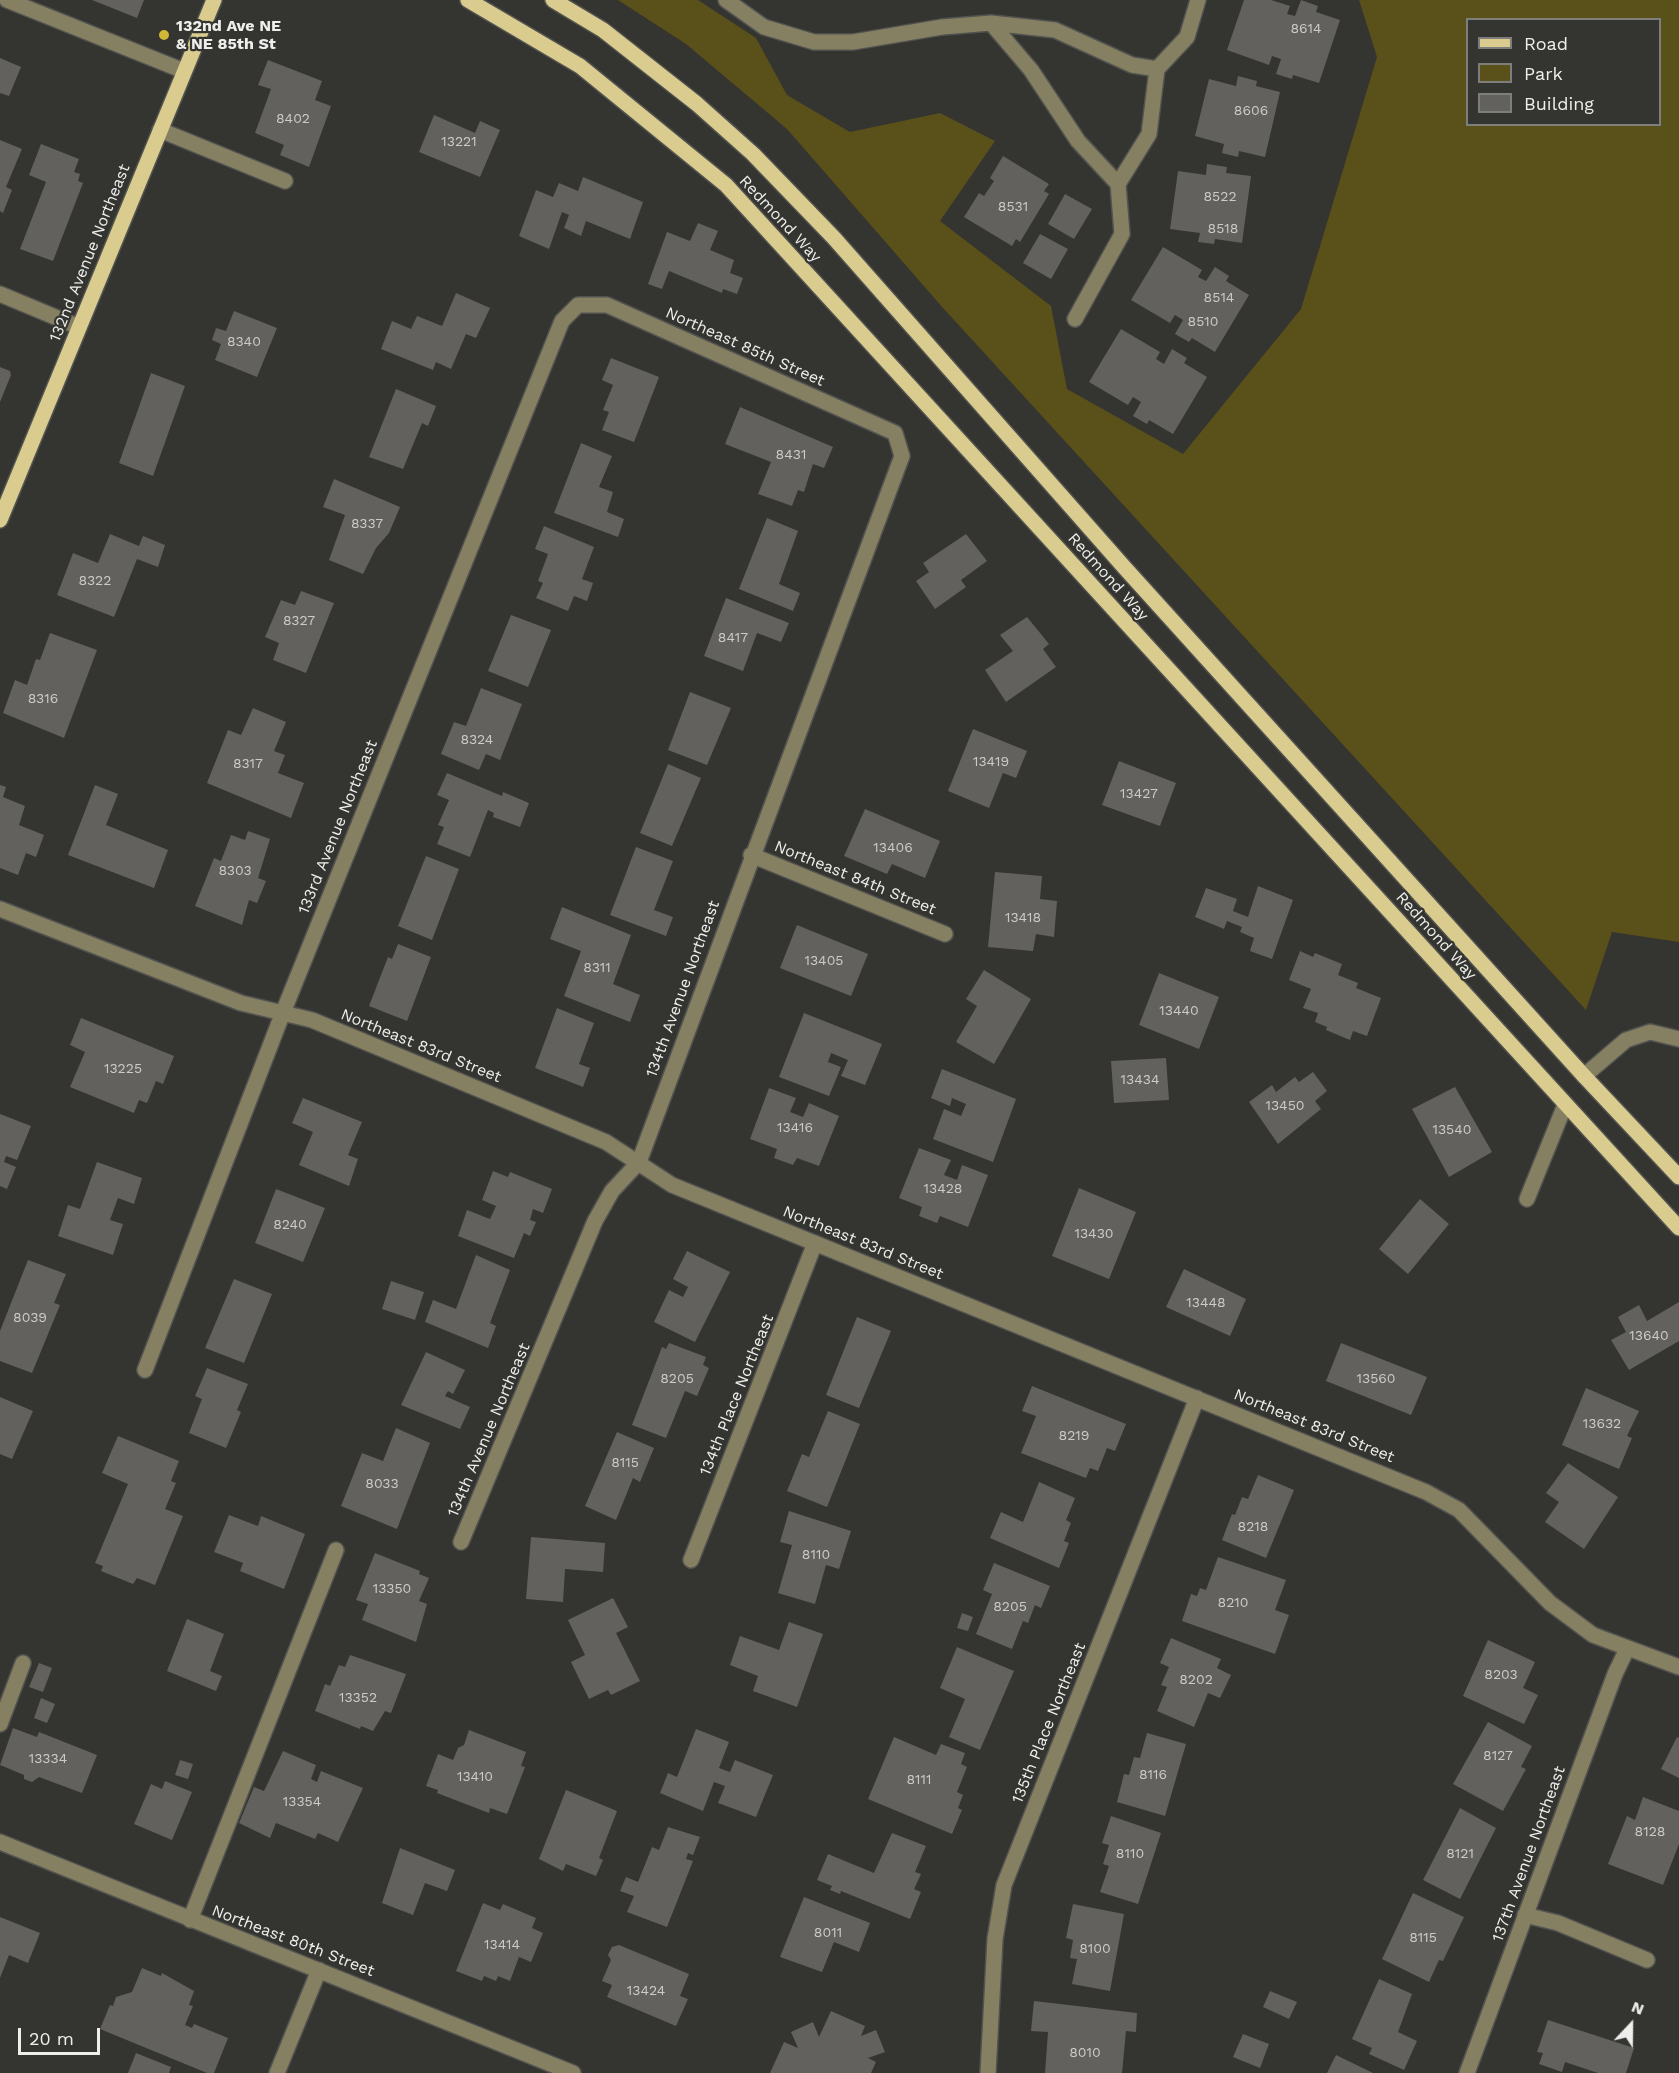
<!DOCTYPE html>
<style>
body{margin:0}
#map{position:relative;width:1679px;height:2073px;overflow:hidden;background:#343431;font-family:"Work Sans",sans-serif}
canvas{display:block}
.legend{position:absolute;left:1466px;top:18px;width:195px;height:108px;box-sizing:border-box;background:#343431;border:2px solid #7e7e7c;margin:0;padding:8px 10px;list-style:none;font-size:18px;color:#eeeeec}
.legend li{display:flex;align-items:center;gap:12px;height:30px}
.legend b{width:30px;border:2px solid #7e7e7c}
.north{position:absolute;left:1601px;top:1995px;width:60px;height:60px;-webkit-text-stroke:4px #343431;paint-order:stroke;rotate:22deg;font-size:16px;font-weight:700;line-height:24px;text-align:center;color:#eeeeec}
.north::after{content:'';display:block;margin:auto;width:21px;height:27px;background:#eeeeec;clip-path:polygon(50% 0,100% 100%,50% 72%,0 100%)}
.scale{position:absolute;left:18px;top:2028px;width:82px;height:27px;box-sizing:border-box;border:3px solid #eeeeec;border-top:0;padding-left:8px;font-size:18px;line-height:21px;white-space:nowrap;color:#eeeeec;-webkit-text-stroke:4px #343431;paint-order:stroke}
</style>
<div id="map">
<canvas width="1679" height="2073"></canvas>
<ul class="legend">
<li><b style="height:8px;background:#d9cc8e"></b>Road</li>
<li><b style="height:16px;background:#5a501a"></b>Park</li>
<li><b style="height:16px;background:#62615e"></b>Building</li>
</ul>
<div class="north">N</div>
<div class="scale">20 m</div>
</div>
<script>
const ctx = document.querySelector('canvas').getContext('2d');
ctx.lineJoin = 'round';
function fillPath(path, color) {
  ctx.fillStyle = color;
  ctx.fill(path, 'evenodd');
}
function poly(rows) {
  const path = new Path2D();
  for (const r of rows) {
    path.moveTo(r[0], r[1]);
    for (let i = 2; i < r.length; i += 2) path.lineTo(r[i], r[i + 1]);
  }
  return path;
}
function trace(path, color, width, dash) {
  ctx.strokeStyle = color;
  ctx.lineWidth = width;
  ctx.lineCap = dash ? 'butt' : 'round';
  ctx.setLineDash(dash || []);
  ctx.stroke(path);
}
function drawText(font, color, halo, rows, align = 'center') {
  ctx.font = font + ' "Work Sans",sans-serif';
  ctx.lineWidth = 4.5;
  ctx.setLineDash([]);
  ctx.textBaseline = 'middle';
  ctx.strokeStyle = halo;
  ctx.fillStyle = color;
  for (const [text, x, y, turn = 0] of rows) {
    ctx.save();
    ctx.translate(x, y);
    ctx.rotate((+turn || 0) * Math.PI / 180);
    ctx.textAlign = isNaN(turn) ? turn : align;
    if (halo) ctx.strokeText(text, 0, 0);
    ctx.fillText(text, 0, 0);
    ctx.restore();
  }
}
const green = poly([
 [618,0,698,0,756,38,787,95,850,132,940,113,995,141,940,221,1051,306,1067,389,1183,454,1301,309,1377,57,1359,0,1679,0,1679,942,1612,932,1586,1010,943,308,787,129,686,44],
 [1468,20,1660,20,1660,124,1468,124]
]);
const building = poly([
 [92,0,144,0,137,18],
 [1244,0,1271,0,1290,6,1287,14,1295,16,1301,0,1318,6,1316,12,1340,20,1319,83,1293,75,1292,79,1276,74,1281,59,1272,56,1269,65,1227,50],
 [0,58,21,67,9,96,0,93],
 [268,60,322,81,315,100,331,106,309,167,280,155,284,145,255,133,271,89,258,85],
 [1238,76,1257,81,1256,86,1280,92,1265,157,1239,151,1238,157,1222,153,1224,144,1195,136,1209,79,1236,86],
 [434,115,475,133,480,121,500,130,480,177,419,152],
 [0,140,22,149,6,187,12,190,3,213,0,211],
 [41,144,79,159,74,172,80,174,78,181,83,183,53,261,20,249,46,182,29,175],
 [1003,156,1049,184,1044,191,1049,194,1020,242,1016,239,1012,246,964,217,979,193,984,196,994,181,990,178],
 [1207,164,1227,167,1226,173,1251,176,1242,243,1215,239,1214,244,1198,242,1200,233,1170,229,1178,171,1206,175],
 [583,177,643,202,630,239,586,221,581,236,564,228,569,215,562,212,549,249,519,236,536,190,553,197,559,183,578,191],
 [1065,194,1092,209,1074,239,1048,224],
 [698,223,718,231,710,250,734,260,730,273,743,278,737,294,723,289,722,293,669,271,662,289,648,284,667,232,690,241],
 [1040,234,1068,249,1051,279,1023,263],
 [1163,247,1202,270,1198,277,1206,281,1215,267,1229,276,1226,281,1249,295,1215,352,1192,338,1189,342,1175,334,1183,320,1175,315,1170,323,1131,300],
 [456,293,490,308,476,338,466,334,451,369,436,362,433,370,381,349,392,321,411,329,417,316,442,326],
 [234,311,277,328,257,377,215,360,221,344,212,340,216,328,226,331],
 [1121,329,1160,352,1156,359,1164,364,1172,349,1187,358,1184,363,1207,377,1173,434,1149,420,1147,424,1133,416,1141,402,1133,397,1128,405,1089,382],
 [611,358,659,377,634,442,602,430,609,412,603,410,613,385,602,380],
 [0,367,10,371,11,375,0,402],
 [151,373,185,386,153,476,119,463],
 [396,389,436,406,428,426,422,423,403,469,369,457],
 [740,407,833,447,824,468,813,464,804,492,798,490,792,506,758,494,771,462,725,444],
 [581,443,612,456,599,487,613,492,607,512,624,519,618,537,554,513],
 [334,479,400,507,389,533,376,548,363,574,329,560,345,515,323,507],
 [767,518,798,531,779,584,800,593,793,611,739,589],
 [544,526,594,547,582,579,593,583,587,601,574,596,568,611,536,598,543,583,538,581,548,554,535,549],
 [110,534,139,546,143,536,165,545,158,567,137,559,114,617,57,595,73,553,98,563],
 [966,534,987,561,961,580,966,587,935,609,916,581,929,572,923,563],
 [301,591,334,603,306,673,273,660,279,643,265,637,281,600,295,605],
 [726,598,789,623,781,642,757,633,743,671,704,656],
 [511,615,551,630,528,687,488,671],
 [1027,617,1049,644,1043,649,1056,667,1006,702,985,670,1013,651,1000,635],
 [50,633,97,650,64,738,3,713,15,680,27,685,36,659,40,660],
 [481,688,522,704,500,760,486,754,479,770,441,754,454,722,466,726],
 [690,692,731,708,707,765,668,750],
 [253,708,286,722,274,751,285,755,278,773,304,783,291,818,207,783,228,730,241,735],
 [973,729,1027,751,1016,778,1003,773,989,808,948,791],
 [1119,761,1176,783,1160,826,1102,805],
 [668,764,701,778,672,846,640,833],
 [447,773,502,796,503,792,529,803,520,827,493,817,494,813,488,810,470,857,437,844,444,827,438,825,449,800,437,795],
 [0,785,6,787,3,797,25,806,19,825,44,835,36,857,26,853,18,875,0,868],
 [95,785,118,794,106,825,168,850,154,888,68,855],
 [865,809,940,841,925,878,892,864,887,874,844,856],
 [248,831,270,839,258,878,266,881,257,903,249,900,242,925,195,906,214,858,221,861,231,835,245,840],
 [636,847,673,861,654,910,673,917,666,936,610,915],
 [426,856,459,869,432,940,398,926],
 [995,872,1042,876,1040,899,1057,901,1054,937,1036,934,1033,951,988,947],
 [1258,886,1293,900,1272,959,1250,951,1254,938,1240,932,1242,927,1227,921,1224,929,1195,917,1206,888,1237,899,1233,911,1248,917],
 [562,907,631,935,613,984,640,995,630,1022,564,996,581,951,550,939],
 [797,925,868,954,851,996,780,968],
 [398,944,431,957,407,1021,369,1006,388,957,392,959],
 [1300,951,1313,957,1315,953,1342,964,1338,975,1358,983,1356,988,1381,998,1367,1036,1353,1031,1350,1040,1326,1030,1327,1027,1315,1022,1318,1013,1303,1008,1311,989,1289,980],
 [984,970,1031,999,994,1064,956,1042,977,1006,966,999],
 [1159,973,1219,997,1199,1049,1139,1025],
 [557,1008,594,1023,579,1064,590,1068,583,1087,535,1068],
 [804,1013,882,1044,865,1085,841,1076,848,1060,831,1053,828,1062,841,1067,829,1096,779,1077],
 [81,1018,174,1056,163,1084,156,1081,147,1103,139,1100,134,1113,70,1087,85,1052,70,1045],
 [1166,1058,1169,1100,1114,1103,1111,1061],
 [942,1069,1016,1099,993,1162,933,1139,944,1109,961,1116,966,1104,952,1098,950,1106,931,1098],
 [1313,1072,1327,1091,1315,1101,1321,1109,1278,1144,1249,1102,1272,1085,1276,1092,1295,1077,1299,1082],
 [1455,1087,1492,1152,1449,1177,1412,1109],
 [769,1088,796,1098,790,1112,803,1117,809,1103,839,1116,819,1166,797,1158,793,1165,774,1158,777,1149,750,1139],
 [303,1098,362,1122,348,1155,358,1159,349,1186,299,1165,313,1132,292,1123],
 [0,1114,31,1126,17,1160,6,1156,4,1162,16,1167,7,1189,0,1186],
 [919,1148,951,1160,944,1175,957,1180,962,1165,988,1175,968,1227,940,1216,937,1223,919,1216,922,1207,899,1198],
 [97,1162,142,1178,134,1204,118,1198,110,1220,123,1224,113,1255,58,1236,68,1205,80,1209],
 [493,1171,508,1177,510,1172,552,1189,543,1213,533,1209,530,1220,536,1222,530,1236,524,1233,514,1258,458,1236,467,1210,490,1219,496,1206,482,1200],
 [1079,1188,1136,1212,1109,1279,1052,1256],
 [276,1189,325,1208,303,1262,255,1243],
 [1420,1199,1449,1224,1408,1274,1379,1249],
 [687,1251,730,1272,695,1342,654,1322,669,1290,683,1297,688,1287,673,1279],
 [476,1255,510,1270,490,1323,496,1326,488,1348,425,1322,433,1300,456,1309],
 [28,1260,66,1274,54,1303,60,1305,32,1373,0,1361,0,1331],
 [1184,1269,1246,1299,1230,1336,1166,1307],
 [234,1279,272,1294,244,1363,205,1348],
 [391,1281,424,1292,415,1320,382,1309],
 [1679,1302,1679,1341,1629,1370,1611,1340,1626,1332,1618,1317,1639,1305,1647,1321],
 [857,1317,891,1331,859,1408,826,1395],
 [669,1343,706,1357,703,1365,709,1368,697,1396,685,1391,666,1438,632,1425,662,1347,666,1349],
 [1341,1343,1427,1377,1411,1415,1326,1381],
 [426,1352,465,1370,453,1394,448,1391,445,1396,470,1407,460,1429,401,1405],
 [207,1368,248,1384,237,1410,241,1412,226,1448,189,1433,202,1399,195,1396],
 [1032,1386,1126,1424,1115,1451,1107,1448,1098,1471,1090,1468,1086,1478,1021,1453,1036,1416,1022,1411],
 [1586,1388,1639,1411,1627,1436,1632,1438,1619,1469,1562,1445],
 [0,1397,33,1411,12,1459,0,1454],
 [828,1411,860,1424,827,1507,787,1491,802,1454,809,1457],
 [396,1428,430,1443,397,1529,341,1506,362,1453,383,1461],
 [617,1432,654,1448,640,1482,633,1478,616,1520,585,1506],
 [118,1436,179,1461,171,1481,176,1483,165,1509,183,1516,155,1585,137,1578,133,1584,101,1571,103,1566,95,1563,128,1484,102,1473],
 [1568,1463,1618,1497,1584,1549,1545,1522,1559,1502,1546,1493],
 [1258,1475,1294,1490,1266,1558,1222,1540,1232,1514,1235,1515,1242,1497,1248,1499],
 [1039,1482,1075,1498,1066,1520,1071,1523,1064,1541,1069,1543,1059,1568,990,1538,1001,1512,1023,1522],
 [789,1511,851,1531,839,1569,826,1565,815,1604,778,1593,792,1545,780,1542],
 [229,1515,258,1526,261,1516,305,1534,284,1589,240,1571,243,1563,214,1552],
 [531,1537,605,1543,603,1572,565,1569,563,1602,526,1599],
 [375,1553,420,1571,419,1574,429,1578,419,1601,427,1604,416,1642,362,1620,368,1604,356,1600],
 [1218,1557,1286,1580,1275,1610,1289,1615,1275,1654,1182,1621,1191,1594,1197,1596,1200,1588,1206,1590],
 [994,1563,1050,1586,1041,1608,1035,1605,1028,1623,1023,1621,1012,1649,976,1634,992,1594,983,1590],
 [613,1598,628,1627,616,1633,640,1681,611,1695,608,1690,589,1699,571,1662,585,1655,568,1620],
 [962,1613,973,1617,968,1631,957,1628],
 [187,1619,224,1634,210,1671,222,1676,216,1691,167,1671],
 [789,1622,823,1634,797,1707,753,1691,758,1676,730,1665,740,1636,779,1650],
 [1171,1638,1221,1659,1217,1668,1231,1675,1220,1698,1208,1693,1194,1727,1157,1711,1167,1687,1161,1685,1169,1667,1160,1663],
 [1488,1640,1535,1662,1523,1688,1538,1695,1524,1724,1463,1696],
 [957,1647,1014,1671,980,1750,949,1737,965,1699,940,1688],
 [350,1655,406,1674,391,1713,385,1711,373,1731,361,1726,360,1729,315,1711,325,1684,330,1686,339,1665,345,1667],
 [39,1663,52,1668,43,1692,29,1687],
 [41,1698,55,1704,47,1723,34,1718],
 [1488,1722,1532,1746,1521,1767,1526,1769,1503,1811,1453,1784],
 [13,1728,37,1737,39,1732,97,1755,82,1793,39,1777,32,1782,24,1779,24,1775,0,1765],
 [696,1729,729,1742,719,1768,730,1772,735,1760,773,1775,756,1817,718,1803,725,1786,714,1782,703,1811,660,1793,668,1773,677,1777],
 [469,1730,526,1752,521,1766,525,1767,507,1814,490,1808,489,1813,437,1793,438,1790,426,1786,438,1754,453,1760,458,1748,464,1745],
 [1147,1733,1186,1744,1165,1816,1117,1802,1124,1774,1129,1775,1134,1757,1140,1758],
 [894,1737,936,1755,941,1744,965,1753,961,1764,967,1767,957,1792,963,1795,958,1808,962,1810,952,1834,868,1799],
 [1677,1737,1679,1738,1679,1778,1661,1769],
 [283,1751,316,1765,311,1779,317,1782,321,1771,363,1788,338,1842,318,1833,315,1839,276,1823,270,1838,239,1823,254,1787,264,1791],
 [180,1760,193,1764,188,1779,175,1775],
 [165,1781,192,1792,172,1840,134,1824,151,1784,162,1789],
 [566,1790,617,1811,599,1858,603,1860,596,1876,566,1864,563,1871,539,1859],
 [1643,1797,1679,1811,1679,1844,1663,1885,1608,1864,1627,1816,1635,1820],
 [1460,1808,1496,1828,1460,1899,1423,1880],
 [1111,1816,1161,1833,1138,1904,1100,1892,1109,1866,1103,1864,1109,1845,1102,1843],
 [668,1827,700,1837,693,1855,688,1853,686,1859,693,1861,667,1927,627,1912,634,1896,620,1891,626,1877,638,1882,652,1847,659,1850],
 [892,1833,926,1846,915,1872,921,1874,914,1889,921,1892,910,1919,841,1891,840,1894,830,1890,832,1886,817,1880,828,1854,874,1873],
 [400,1848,455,1870,447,1891,425,1883,413,1915,382,1903],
 [1413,1893,1464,1917,1443,1961,1439,1960,1429,1982,1382,1959],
 [804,1897,870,1923,859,1952,834,1942,822,1972,780,1957],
 [483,1903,500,1910,503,1904,536,1918,532,1928,543,1933,531,1962,519,1957,510,1981,498,1976,496,1981,484,1976,482,1981,456,1971],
 [1073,1904,1124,1914,1110,1991,1072,1984,1077,1959,1070,1958,1073,1940,1066,1938],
 [0,1917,40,1933,28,1963,9,1955,0,1978],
 [619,1945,689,1974,680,1996,688,1999,676,2026,607,1997,612,1985,602,1981,611,1960,608,1955,612,1947],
 [142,1968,161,1976,162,1973,194,1991,189,2005,193,2006,185,2025,192,2028,194,2024,228,2038,214,2073,207,2073,100,2029,110,2005,113,2006,116,1997,132,1992],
 [1379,1979,1412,1994,1398,2032,1417,2041,1404,2070,1369,2054,1372,2048,1352,2039],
 [1270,1991,1297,2002,1289,2019,1263,2007],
 [1034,2001,1137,2013,1136,2032,1126,2031,1122,2073,1045,2073,1048,2032,1031,2031],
 [831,2011,865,2026,861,2036,876,2030,885,2052,868,2058,876,2062,871,2073,770,2073,784,2042,798,2048,791,2032,813,2022,819,2037],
 [1548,2020,1634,2048,1626,2073,1598,2073,1565,2062,1562,2072,1539,2064,1543,2053,1537,2052],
 [1243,2034,1269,2044,1260,2068,1233,2057],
 [136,2053,171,2067,169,2073,128,2073],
 [1336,2055,1373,2073,1327,2073]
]);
const minor = poly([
 [7,0,184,71],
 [726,0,764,27,814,42,853,42,942,27,991,23,1055,30,1132,65,1157,69],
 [991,23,1031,70,1078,141,1118,184],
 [160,130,285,181],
 [0,294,79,327],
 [1075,319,1122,234,1118,184,1149,134,1157,69,1187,37,1198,0],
 [751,855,945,934],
 [0,909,241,1003,312,1020,606,1142,672,1185,1426,1492,1459,1510,1550,1603,1593,1635,1679,1667],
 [1584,1076,1626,1040,1650,1032,1679,1039],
 [1527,1199,1565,1105],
 [145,1370,282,1015,562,321,578,305,607,305,895,433,902,456,639,1162,612,1191,595,1221,461,1542],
 [691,1560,815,1243],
 [0,1724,23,1663],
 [0,1842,573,2073],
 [1525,1915,1558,1923,1647,1960],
 [190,1920,336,1550],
 [277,2073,319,1970],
 [988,2073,995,1939,1004,1885,1197,1398],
 [1467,2073,1615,1674,1627,1649]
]);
const major = poly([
 [468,0,580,66,726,185,1679,1228],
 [553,0,603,30,697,104,753,154,834,238,1124,567,1584,1076,1679,1177],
 [0,520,214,0]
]);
const markers = [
 [164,35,6,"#d0b836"]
];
const numberNames = [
 ["8614",1306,29],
 ["8606",1251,111],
 ["8402",293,119],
 ["13221",459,142],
 ["8522",1220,197],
 ["8531",1013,207],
 ["8518",1223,229],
 ["8514",1219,298],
 ["8510",1203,322],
 ["8340",244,342],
 ["8431",791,455],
 ["8337",367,524],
 ["8322",95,581],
 ["8327",299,621],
 ["8417",733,638],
 ["8316",43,699],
 ["8324",477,740],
 ["13419",991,762],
 ["8317",248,764],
 ["13427",1139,794],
 ["13406",893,848],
 ["8303",235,871],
 ["13418",1023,918],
 ["13405",824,961],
 ["8311",597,968],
 ["13440",1179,1011],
 ["13225",123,1069],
 ["13434",1140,1080],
 ["13450",1285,1106],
 ["13416",795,1128],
 ["13540",1452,1130],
 ["13428",943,1189],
 ["8240",290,1225],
 ["13430",1094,1234],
 ["13448",1206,1303],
 ["8039",30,1318],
 ["13640",1649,1336],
 ["8205",677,1379],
 ["13560",1376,1379],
 ["13632",1602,1424],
 ["8219",1074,1436],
 ["8115",625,1463],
 ["8033",382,1484],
 ["8218",1253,1527],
 ["8110",816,1555],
 ["13350",392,1589],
 ["8210",1233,1603],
 ["8205",1010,1607],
 ["8203",1501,1675],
 ["8202",1196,1680],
 ["13352",358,1698],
 ["8127",1498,1756],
 ["13334",48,1759],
 ["8116",1153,1775],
 ["13410",475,1777],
 ["8111",919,1780],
 ["13354",302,1802],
 ["8128",1650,1832],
 ["8110",1130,1854],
 ["8121",1460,1854],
 ["8011",828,1933],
 ["8115",1423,1938],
 ["13414",502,1945],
 ["8100",1095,1949],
 ["13424",646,1991],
 ["8010",1085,2053]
];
const poiNames = [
 ["132nd Ave NE",176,26],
 ["& NE 85th St",176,44]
];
const streetNames = [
 ["Redmond Way",780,219,47],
 ["132nd Avenue Northeast",90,253,-68],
 ["Northeast 85th Street",745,347,24],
 ["Redmond Way",1108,577,48],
 ["133rd Avenue Northeast",338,827,-68],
 ["Northeast 84th Street",855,878,22],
 ["Redmond Way",1436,936,48],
 ["134th Avenue Northeast",683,989,-70],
 ["Northeast 83rd Street",421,1046,22],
 ["Northeast 83rd Street",863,1243,22],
 ["134th Place Northeast",737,1395,-68],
 ["Northeast 83rd Street",1314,1426,22],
 ["134th Avenue Northeast",489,1430,-67],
 ["135th Place Northeast",1049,1723,-68],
 ["137th Avenue Northeast",1529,1854,-70],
 ["Northeast 80th Street",293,1941,21]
];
fillPath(green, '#5a501a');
fillPath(building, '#62615e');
trace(minor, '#52524f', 18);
trace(major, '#52524f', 18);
trace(minor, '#868063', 15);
trace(major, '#d9cc8e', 15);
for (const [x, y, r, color] of markers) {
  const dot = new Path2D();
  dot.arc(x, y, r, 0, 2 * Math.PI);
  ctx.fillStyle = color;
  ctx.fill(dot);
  trace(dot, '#343431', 2);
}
drawText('14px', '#cbcbc8', null, numberNames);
drawText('bold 16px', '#eeeeec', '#343431', poiNames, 'left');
drawText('16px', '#eeeeec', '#343431', streetNames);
</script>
